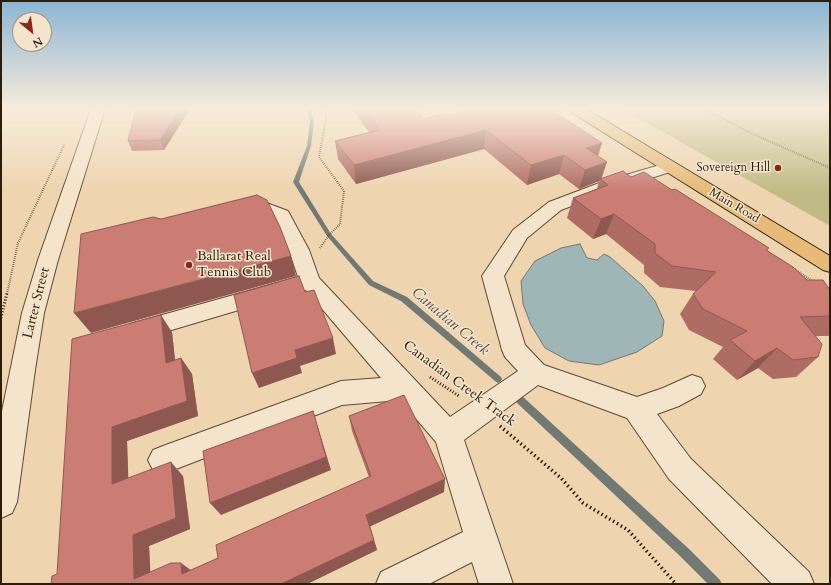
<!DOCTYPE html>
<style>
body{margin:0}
#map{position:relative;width:831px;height:585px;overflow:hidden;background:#eed5b0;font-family:Cardo,serif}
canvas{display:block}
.frame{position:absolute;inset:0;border:2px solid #2b1d0a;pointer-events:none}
.north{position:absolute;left:12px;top:12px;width:40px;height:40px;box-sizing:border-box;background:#f4e4cc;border:1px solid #a4947e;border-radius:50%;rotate:151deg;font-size:11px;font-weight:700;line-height:16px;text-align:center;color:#2b1d0a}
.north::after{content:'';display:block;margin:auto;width:14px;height:18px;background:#8f2418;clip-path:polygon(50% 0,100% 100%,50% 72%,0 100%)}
</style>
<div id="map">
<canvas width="831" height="585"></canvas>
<div class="frame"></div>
<div class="north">N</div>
</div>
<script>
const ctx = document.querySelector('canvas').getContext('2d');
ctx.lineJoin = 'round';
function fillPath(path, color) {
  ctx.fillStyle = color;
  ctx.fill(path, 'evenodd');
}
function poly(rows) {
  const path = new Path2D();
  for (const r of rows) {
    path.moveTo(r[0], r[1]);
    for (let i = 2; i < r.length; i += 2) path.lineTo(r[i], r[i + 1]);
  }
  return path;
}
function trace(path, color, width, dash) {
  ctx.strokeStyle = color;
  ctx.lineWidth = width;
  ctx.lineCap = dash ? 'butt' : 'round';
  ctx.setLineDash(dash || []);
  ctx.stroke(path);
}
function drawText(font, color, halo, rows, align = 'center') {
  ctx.font = font + ' Cardo,serif';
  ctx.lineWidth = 3;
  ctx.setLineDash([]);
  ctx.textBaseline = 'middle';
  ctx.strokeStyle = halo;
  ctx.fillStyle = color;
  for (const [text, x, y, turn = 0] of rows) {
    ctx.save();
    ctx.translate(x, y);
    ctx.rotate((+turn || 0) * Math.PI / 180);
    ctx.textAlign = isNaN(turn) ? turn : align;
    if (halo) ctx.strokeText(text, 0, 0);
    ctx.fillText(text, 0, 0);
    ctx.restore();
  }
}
const green = poly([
 [622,109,830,109,830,226]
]);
const water = poly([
 [580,244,587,258,597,260,604,254,610,257,643,286,655,301,664,321,662,336,637,352,599,365,569,361,545,348,531,325,523,304,521,281,535,261,561,248,580,244]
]);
const stream = poly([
 [307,109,311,109,314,121,311,146,299,182,331,234,373,281,407,297,501,377,502,379,501,381,498,383,495,381,401,301,369,285,327,236,293,182,307,146,310,121,307,109],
 [519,395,522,396,689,549,720,580,722,584,708,584,681,557,516,402,515,399,516,396,519,395]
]);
const pathFar2 = poly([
 [550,109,555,113],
 [704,109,753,134,830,168],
 [320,248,329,235,340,224,344,191,319,157,326,118,325,109],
 [793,268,814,282],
 [7,294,18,243,64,145]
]);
const pathFar1 = poly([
 [1,318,7,293],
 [430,377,459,396]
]);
const path = poly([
 [500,426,561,478,583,503,628,530,676,584]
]);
const minor = poly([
 [91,109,105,109,58,260,44,313,35,370,17,502,12,513,1,518,1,416,22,313,38,260,91,109],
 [670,162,676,164,678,167,676,170,614,190,561,210,527,238,504,276,525,345,544,365,637,397,663,388,692,375,701,378,705,386,701,394,679,406,657,414,691,459,809,572,814,584,772,584,669,479,627,418,538,385,464,440,513,584,479,584,472,562,429,584,376,584,381,572,463,532,436,442,400,400,342,405,163,474,153,470,148,460,153,450,163,446,341,381,381,378,306,290,138,340,130,338,126,331,130,324,298,277,289,250,274,219,262,214,244,219,237,217,235,213,237,209,264,202,288,211,309,250,319,278,450,417,518,371,505,357,502,350,482,276,513,230,549,202,602,182,670,162]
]);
const major = poly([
 [569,109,586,109,830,256,830,272,823,270,571,112,569,109]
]);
const wall = poly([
 [136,109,190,109,164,150,132,151,128,141],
 [352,109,415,109,424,119,445,116,602,143,598,156,601,179,631,177,767,250,807,280,830,290,830,335,828,336,815,336,818,357,796,377,773,379,758,368,737,380,713,359,723,347,689,330,680,314,693,294,696,291,660,287,644,273,644,265,606,234,593,239,567,218,573,198,597,189,599,181,579,189,559,174,527,185,484,149,356,184,338,159,335,141,369,132],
 [172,332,175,360,181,358,192,374,198,416,127,441,128,478,183,476,190,529,149,546,150,572,191,570,218,558,369,477,352,431,349,416,444,492,370,526,374,540,377,550,307,584,57,574]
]);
const shadedWall = poly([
 [180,109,190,109,164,150,160,140],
 [486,130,484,149,356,184,354,165],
 [602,143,596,162,586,148],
 [564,155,559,174,527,185,531,165],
 [607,162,601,180,600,179,599,181,579,189,585,170],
 [614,214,606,234,593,239,601,219],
 [291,256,296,276,91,333,74,313],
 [161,315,172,332,177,379,166,363],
 [333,338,336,354,300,366,302,373,259,388,252,373,295,350],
 [777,348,758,368,737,380,755,361],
 [181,358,192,374,198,416,127,441,129,496,112,484,112,427],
 [313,411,331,470,221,515,210,503],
 [171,462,183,476,190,529,149,546,151,584,134,579,133,535],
 [445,479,444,492,369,527,366,515],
 [374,540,377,550,307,584,281,584],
 [181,563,195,573,182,574]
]);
const building = poly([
 [136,109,180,109,160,140,128,141,136,109],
 [364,109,415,109,424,119,443,114,445,116,473,109,550,109,602,143,586,148,607,162,585,170,564,155,531,165,486,130,354,165,335,141,380,130,364,109],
 [623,171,631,177,644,172,672,190,675,189,769,248,766,250,793,267,807,280,823,280,830,290,830,316,800,317,822,344,818,357,793,360,777,348,755,361,730,340,747,331,703,309,693,294,716,272,672,266,655,253,655,244,614,214,601,219,573,198,608,185,600,179,623,171],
 [257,195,267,200,280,227,291,256,74,313,81,234,153,217,161,219,257,195],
 [299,276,305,292,314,290,333,338,295,350,297,358,252,373,234,295,299,276],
 [161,315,166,363,181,358,187,401,112,427,112,484,171,462,176,518,133,535,134,579,171,563,181,563,182,574,218,558,216,545,371,476,349,416,404,395,445,479,366,515,374,540,281,584,51,584,52,576,57,574,72,339,161,315],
 [313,411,326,457,210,503,203,451,313,411]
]);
const markers = [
 [778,168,4,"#8f2418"],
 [189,265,4,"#8f2418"]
];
const farPoinames = [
 ["Sovereign Hill",770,168]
];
const farStreetnames = [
 ["Main Road",734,206,31]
];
const poiNames = [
 ["Ballarat Real",197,257],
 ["Tennis Club",197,273]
];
const streetNames = [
 ["Larter Street",37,303,-76],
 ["Canadian Creek Track",459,384,36]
];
const waterNames = [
 ["Canadian Creek",450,322,40]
];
fillPath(green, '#c0bb86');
fillPath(water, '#9fb6b7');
trace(water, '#717972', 1);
fillPath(stream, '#717972');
trace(minor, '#5c4b34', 2);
trace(major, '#2b1d0a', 2);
trace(pathFar2, '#2b1d0a', 2, [0.5, 1.5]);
trace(pathFar1, '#2b1d0a', 3, [1, 2]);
trace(path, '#2b1d0a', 3.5, [1.5, 3]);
fillPath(minor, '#f4e4cc');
fillPath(major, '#e7ba78');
fillPath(wall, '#af6c63');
fillPath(shadedWall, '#8e5850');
fillPath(building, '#cb7d73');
trace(building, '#8e5850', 1);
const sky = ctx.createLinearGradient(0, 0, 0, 191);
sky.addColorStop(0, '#8bb5d4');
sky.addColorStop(0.57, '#f7ecdb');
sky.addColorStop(1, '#f7ecdb00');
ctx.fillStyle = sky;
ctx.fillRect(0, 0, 831, 191);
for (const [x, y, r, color] of markers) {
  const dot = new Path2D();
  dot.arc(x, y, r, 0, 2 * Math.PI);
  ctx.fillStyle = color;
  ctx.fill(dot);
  trace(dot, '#f4e4cc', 1.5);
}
drawText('12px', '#2b1d0a', '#f4e4cc', farPoinames, 'right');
drawText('12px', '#2b1d0a', '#f4e4cc', farStreetnames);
drawText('14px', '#2b1d0a', '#f4e4cc', poiNames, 'left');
drawText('14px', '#2b1d0a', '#f4e4cc', streetNames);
drawText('italic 15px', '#4e4b3e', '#f4e4cc', waterNames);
</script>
